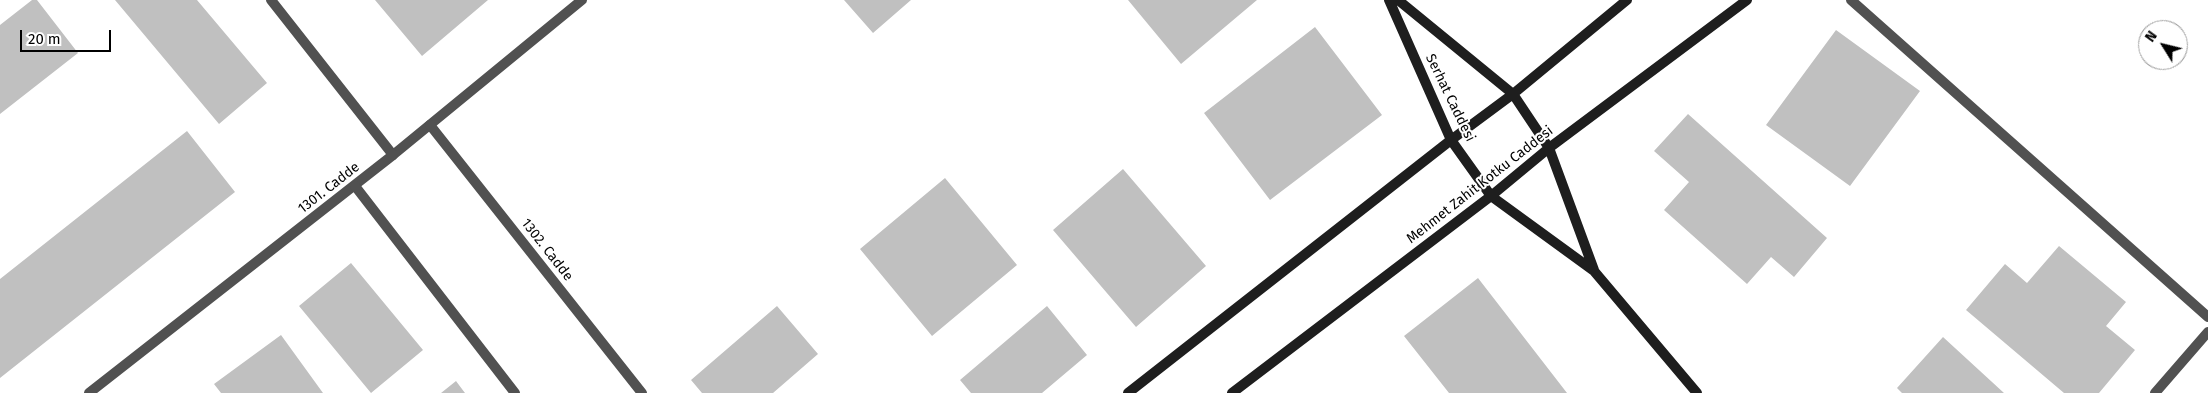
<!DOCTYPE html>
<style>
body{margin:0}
#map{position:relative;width:2208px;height:393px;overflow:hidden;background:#fff;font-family:"Fira Sans",sans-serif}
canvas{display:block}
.north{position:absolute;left:2138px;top:20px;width:50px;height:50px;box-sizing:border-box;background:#fff;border:1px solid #999;border-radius:50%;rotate:306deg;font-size:14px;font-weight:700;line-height:20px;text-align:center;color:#000}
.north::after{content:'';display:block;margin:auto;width:18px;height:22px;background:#000;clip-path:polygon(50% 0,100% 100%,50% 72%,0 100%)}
.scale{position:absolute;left:20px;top:30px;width:91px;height:22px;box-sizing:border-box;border:2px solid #000;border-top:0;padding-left:6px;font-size:15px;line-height:18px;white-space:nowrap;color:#000;-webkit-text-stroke:4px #fff;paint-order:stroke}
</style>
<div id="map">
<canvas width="2208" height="393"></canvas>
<div class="north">N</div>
<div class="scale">20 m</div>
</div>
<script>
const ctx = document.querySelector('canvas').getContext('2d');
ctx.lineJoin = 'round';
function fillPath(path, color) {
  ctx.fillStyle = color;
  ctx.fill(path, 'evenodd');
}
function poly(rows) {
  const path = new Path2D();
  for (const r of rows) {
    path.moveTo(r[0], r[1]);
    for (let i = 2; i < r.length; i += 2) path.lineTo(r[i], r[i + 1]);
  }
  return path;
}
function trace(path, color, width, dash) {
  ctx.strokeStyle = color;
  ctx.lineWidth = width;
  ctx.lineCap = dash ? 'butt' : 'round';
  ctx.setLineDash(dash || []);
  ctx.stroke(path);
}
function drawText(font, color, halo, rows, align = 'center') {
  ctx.font = font + ' "Fira Sans",sans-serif';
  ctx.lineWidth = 4;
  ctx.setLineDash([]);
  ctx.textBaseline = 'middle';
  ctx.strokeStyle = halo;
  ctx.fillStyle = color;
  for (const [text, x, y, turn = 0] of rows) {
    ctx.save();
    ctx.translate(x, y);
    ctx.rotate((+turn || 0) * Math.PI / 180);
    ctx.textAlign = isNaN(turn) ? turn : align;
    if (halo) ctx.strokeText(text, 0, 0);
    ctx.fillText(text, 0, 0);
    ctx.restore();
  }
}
const building = poly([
 [32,0,37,0,78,53,0,114,0,25],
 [115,0,197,0,267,83,219,124],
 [375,0,488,0,422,56],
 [844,0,911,0,873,33],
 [1128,0,1257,0,1181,64],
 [1315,27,1382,115,1270,200,1204,113],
 [1836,30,1920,91,1850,186,1766,125],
 [1688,114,1827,238,1794,277,1771,257,1747,284,1664,210,1689,182,1654,151],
 [187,131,235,192,0,378,0,279],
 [1123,169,1206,266,1136,327,1053,230],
 [945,178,1017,265,932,336,860,249],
 [2059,246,2126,302,2106,326,2135,350,2099,393,2064,393,1966,310,2005,264,2027,283],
 [351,263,423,350,371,393,299,306],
 [1478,278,1567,393,1449,393,1404,336],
 [777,306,818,354,773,393,702,393,691,380],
 [1047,306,1087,355,1042,393,971,393,960,380],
 [281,335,323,393,221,393,214,384],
 [1943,337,2004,393,1902,393,1897,388],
 [456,381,465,393,441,393]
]);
const minor = poly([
 [89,393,393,155,582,0]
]);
const tertiary = poly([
 [271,0,393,155],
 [1851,0,2208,317],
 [430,125,642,393],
 [355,186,515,393],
 [2155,393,2208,332]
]);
const secondary = poly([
 [1389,0,1451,140,1491,196,1594,271,1697,393],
 [1398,0,1513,94,1549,148,1594,270],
 [1128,393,1451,140,1513,94,1627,0],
 [1232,393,1491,196,1549,148,1747,0]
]);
const streetNames = [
 ["Serhat Caddesi",1450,98,64],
 ["Mehmet Zahit Kotku Caddesi",1480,185,-38],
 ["1301. Cadde",329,188,-38],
 ["1302. Cadde",547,250,52]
];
fillPath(building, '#c0c0c0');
trace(minor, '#515151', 10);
trace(tertiary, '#515151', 10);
trace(secondary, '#1e1e1e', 10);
drawText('14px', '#000', '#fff', streetNames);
</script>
